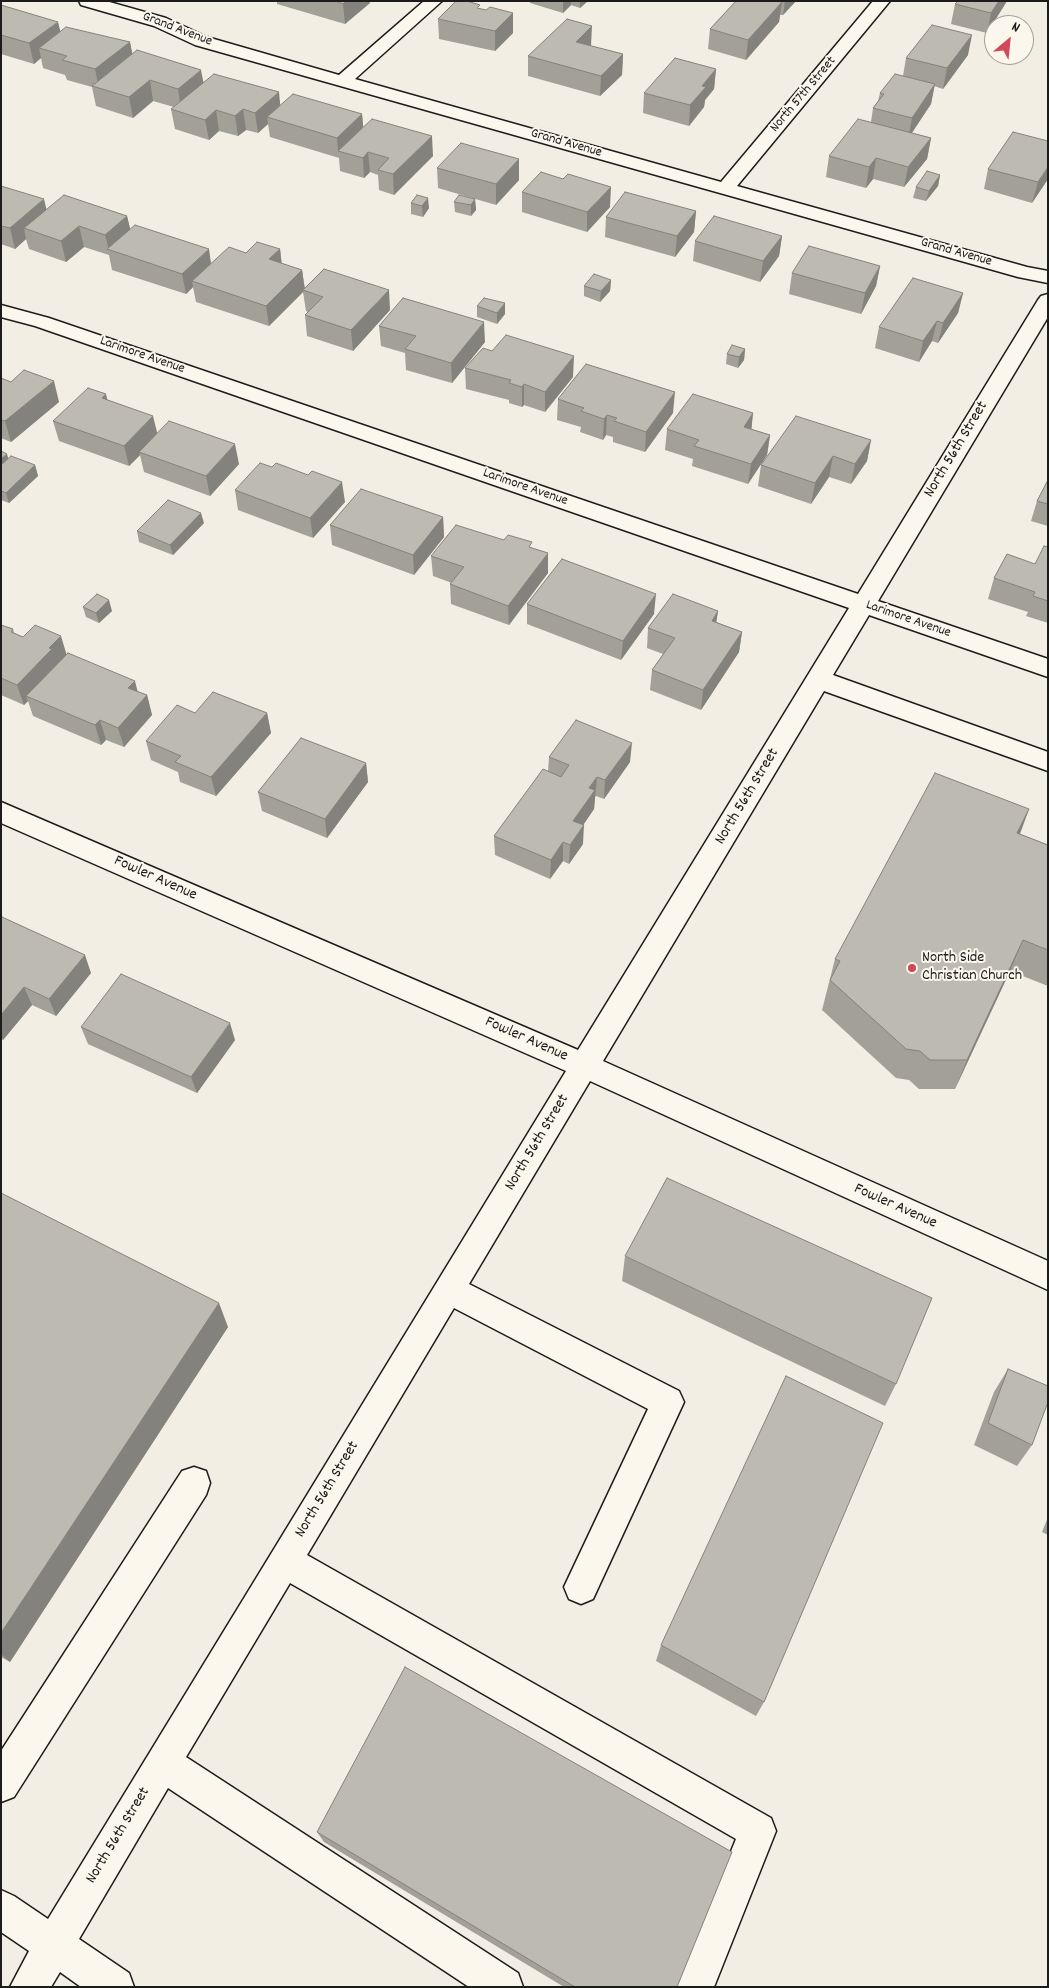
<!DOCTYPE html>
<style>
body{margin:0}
#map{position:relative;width:1049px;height:1988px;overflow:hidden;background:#f2eee4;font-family:Dekko,sans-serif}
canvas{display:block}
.frame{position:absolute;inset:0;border:2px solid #1c1c1c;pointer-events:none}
.north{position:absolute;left:984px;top:15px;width:50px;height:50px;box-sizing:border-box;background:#fbf7ec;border:1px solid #a29f99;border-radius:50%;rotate:28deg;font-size:14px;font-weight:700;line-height:20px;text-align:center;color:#1c1c1c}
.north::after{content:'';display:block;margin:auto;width:18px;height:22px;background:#d1495b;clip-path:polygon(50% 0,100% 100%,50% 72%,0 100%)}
</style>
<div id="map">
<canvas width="1049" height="1988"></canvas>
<div class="frame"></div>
<div class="north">N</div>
</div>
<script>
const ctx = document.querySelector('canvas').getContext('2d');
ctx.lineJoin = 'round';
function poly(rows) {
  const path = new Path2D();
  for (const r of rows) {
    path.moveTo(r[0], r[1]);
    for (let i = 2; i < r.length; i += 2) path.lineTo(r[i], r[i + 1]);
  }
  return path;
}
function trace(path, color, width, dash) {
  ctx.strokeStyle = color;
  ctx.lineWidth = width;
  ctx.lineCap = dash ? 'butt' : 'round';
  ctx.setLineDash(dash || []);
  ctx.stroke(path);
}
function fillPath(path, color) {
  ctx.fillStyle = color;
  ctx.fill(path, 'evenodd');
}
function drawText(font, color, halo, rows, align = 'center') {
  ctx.font = font + ' Dekko,sans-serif';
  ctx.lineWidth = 4;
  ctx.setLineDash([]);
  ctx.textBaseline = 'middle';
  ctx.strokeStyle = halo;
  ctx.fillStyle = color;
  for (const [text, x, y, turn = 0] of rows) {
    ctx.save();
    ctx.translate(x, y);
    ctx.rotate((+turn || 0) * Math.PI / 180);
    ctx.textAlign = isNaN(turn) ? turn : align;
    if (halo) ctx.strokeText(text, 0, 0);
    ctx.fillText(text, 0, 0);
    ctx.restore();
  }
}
const minor = poly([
 [79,1,106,1,166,18,207,37,339,75,424,1,442,1,355,79,721,182,873,1,890,1,737,186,1027,267,1048,271,1048,283,1018,277,195,45,154,26,81,5,79,1],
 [1048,294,1048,317,878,601,1048,659,1048,677,869,615,833,675,1048,752,1048,771,824,691,603,1061,1048,1261,1048,1290,590,1081,469,1284,679,1391,684,1402,593,1599,581,1604,569,1599,564,1587,648,1409,454,1308,307,1555,771,1818,776,1831,714,1987,676,1987,736,1839,290,1583,186,1757,518,1973,523,1987,469,1987,168,1788,79,1939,129,1973,134,1987,81,1987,60,1972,51,1987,10,1987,29,1951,1,1932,1,1890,14,1896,48,1919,566,1071,1,823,1,802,578,1050,849,608,35,326,1,317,1,305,49,318,858,594,1038,300,1041,296,1048,294],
 [194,1467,206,1471,210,1483,206,1495,14,1797,1,1802,1,1751,182,1471,194,1467]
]);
const wall = poly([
 [277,1,369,1,370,3,345,24,277,4],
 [530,1,588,1,580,8,571,5,563,13,530,3],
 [736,1,796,1,783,15,780,15,779,22,746,60,708,49,710,29],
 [958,1,1007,1,987,33,951,24,955,4],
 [1,5,60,31,130,42,132,54,203,82,280,105,362,114,363,127,433,156,394,195,379,190,378,175,370,172,364,178,340,171,339,158,270,137,268,124,258,133,246,130,238,136,219,131,209,140,175,129,171,109,174,107,153,101,133,118,96,106,92,87,67,80,65,75,43,68,41,58,34,64,1,54],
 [480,9,486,10,513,13,513,33,495,51,439,39,438,19],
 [591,46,623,54,622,75,600,96,528,76,528,56],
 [968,55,943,89,934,86,931,104,911,133,931,138,927,159,904,187,873,179,866,188,826,177,829,156,871,122,873,108,878,101,880,93,903,76,906,58],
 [716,69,714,89,705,100,704,107,689,126,643,113,644,93],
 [519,159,519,180,496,205,438,188,437,168],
 [988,169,1048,179,1032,203,984,189],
 [940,175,938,186,926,201,913,198,916,187],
 [1,186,46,210,127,216,130,230,211,264,246,253,280,249,282,264,302,270,305,289,390,310,353,351,307,336,305,315,308,312,306,311,303,292,269,326,196,302,193,287,186,294,112,270,109,255,84,247,66,262,29,249,26,239,15,249,1,244],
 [522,192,610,207,587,232,522,212],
 [417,195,429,208,423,217,411,214,411,203],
 [475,199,476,210,471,216,455,212,454,202],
 [696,211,694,232,675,257,605,237,606,217],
 [782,236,779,256,760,282,693,261,695,241],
 [880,266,876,286,861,314,789,294,792,273],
 [611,280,610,291,600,302,584,296,584,286],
 [963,293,958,313,938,343,932,341,919,362,875,348,879,327],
 [477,306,505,314,497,324,477,317],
 [379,326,485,342,452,383,406,370,405,353,381,346],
 [745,349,744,360,738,368,726,364,727,354],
 [465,368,573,377,545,412,524,405,522,407,509,403,509,400,466,389],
 [1,378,59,402,11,442,1,438],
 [558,399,673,413,645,452,613,442,613,437,606,435,603,440,580,432,581,427,557,420],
 [108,400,157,433,239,464,210,496,144,472,140,455,129,466,59,441,53,421],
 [753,413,751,429,770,435,767,455,748,484,692,466,693,459,665,450,667,429],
 [871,440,867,461,851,484,829,477,811,504,758,486,761,465],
 [1,451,8,459,35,465,38,476,9,503,1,500],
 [1048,480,1048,526,1031,521,1037,501],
 [235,490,345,502,313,538,238,510],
 [443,517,444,537,414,575,332,545,330,525],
 [204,523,173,555,139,542,137,531],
 [1048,547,1048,623,1026,616,1028,612,988,599,994,578,1035,564],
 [431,556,548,573,509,625,451,604,450,584,452,583,433,576],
 [527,604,654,614,621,660,527,624],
 [83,607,112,611,99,623,86,617],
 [718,611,716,622,742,632,739,652,701,710,650,690,652,670,663,654,647,648,648,628],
 [1,625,13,629,14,633,66,654,138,692,147,695,152,715,124,747,106,740,101,745,33,716,28,701,24,705,1,695],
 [195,713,267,713,271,733,216,796,180,782,178,772,151,760,146,741],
 [549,757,630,762,604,799,596,796,595,797,594,809,583,825,583,844,569,864,563,861,550,879,495,855,494,836,548,772],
 [366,763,368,782,327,838,262,811,258,792],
 [1029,809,1020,834,1048,845,1048,986,1010,971,955,1089,919,1089,909,1080,896,1078,822,1010,835,959],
 [1,918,91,973,56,1016,32,1005,3,1040,1,1039],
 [81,1027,235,1040,197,1093,88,1044],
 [1,1193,228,1327,10,1662,1,1657],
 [625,1256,896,1384,885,1406,622,1281],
 [1008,1369,1032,1445,1017,1466,974,1445,994,1392],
 [1048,1517,1048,1535,1042,1532],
 [661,1645,764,1702,756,1716,656,1661],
 [317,1832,677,1987,564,1987,324,1842]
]);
const shadedWall = poly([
 [346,1,369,1,370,3,345,24,343,4],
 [563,1,571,1,571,5,563,13],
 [580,1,588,1,580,8],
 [785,1,796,1,783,15],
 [999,1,1007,1,987,33,991,13],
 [782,2,779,22,746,60,748,40],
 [513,13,513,33,495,51,495,31],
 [58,22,63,42,39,48,41,58,34,64,29,43],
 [592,26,591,46,576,42],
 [972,35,968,55,943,89,947,68],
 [130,42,134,62,99,89,95,69],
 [623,54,622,75,600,96,601,76],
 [716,69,714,89,705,100,704,107,689,126,690,105,702,86],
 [201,70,205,90,181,109,178,89],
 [150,80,153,101,133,118,129,97],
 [935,84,931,104,908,139,912,118],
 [279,92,281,113,267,117,268,124,258,133,255,113],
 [243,109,246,130,238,136,235,116],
 [216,110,219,131,209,140,205,120],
 [362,114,364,135,338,151,337,138],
 [432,136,433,156,394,195,393,174],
 [931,138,927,159,904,187,908,167],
 [368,152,370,172,364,178,363,158],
 [876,158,873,179,866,188,869,167],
 [519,159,519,180,496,205,496,184],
 [1048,167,1048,179,1032,203,1038,182],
 [940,175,938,186,926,201,929,191],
 [611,187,610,207,587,232,587,212],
 [428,198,429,208,423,217,422,206],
 [44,199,49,220,24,228,26,239,15,249,10,228],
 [475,199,476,210,471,216,471,205],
 [696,211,694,232,675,257,677,236],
 [127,216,132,236,109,250,105,235],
 [79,226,84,247,66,262,61,241],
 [782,236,779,256,760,282,763,261],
 [209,249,212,270,192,281,193,287,186,294,182,274],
 [280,249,282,269,269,259],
 [880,266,876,286,861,314,865,293],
 [302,270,305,291,303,290,303,292,269,326,266,306],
 [611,280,610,291,600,302,601,291],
 [389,290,390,310,353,351,351,330],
 [963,293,958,313,938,343,943,323],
 [505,303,505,314,497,324,497,313],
 [937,321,932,341,919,362,923,341],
 [484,322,485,342,452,383,451,363],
 [745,349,744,360,738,368,739,357],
 [574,356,573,377,545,412,545,392],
 [54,381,59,402,11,442,5,421],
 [524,384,524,405,522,407,522,387],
 [675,392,673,413,645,452,646,432],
 [106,394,111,415,102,398],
 [753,413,751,434,744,427],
 [607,415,606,435,603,440,604,419],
 [153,416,158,436,139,452,140,455,129,466,124,446],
 [770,435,767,455,748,484,751,464],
 [871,440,867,461,851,484,855,464],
 [235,444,239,464,210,496,206,476],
 [7,454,10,464,1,472,1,459],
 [833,456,829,477,811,504,815,483],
 [35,465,38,476,9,503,6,493],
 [342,482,345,502,313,538,310,518],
 [201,513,204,523,173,555,170,545],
 [443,517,444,537,414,575,413,555],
 [548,553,548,573,509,625,508,606],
 [656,594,654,614,621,660,623,641],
 [109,600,112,611,99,623,96,613],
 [718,611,715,631,712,621],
 [742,632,739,652,701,710,703,690],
 [61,636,67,656,26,696,28,701,24,705,17,685,49,648],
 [135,681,140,701,128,688],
 [147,695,152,715,124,747,118,728],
 [267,713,271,733,216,796,211,777],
 [100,720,106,740,101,745,95,725],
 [632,743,630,762,604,799,605,780],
 [366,763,368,782,327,838,325,819],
 [597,777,594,809,573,840,573,821,589,788],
 [1029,809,1017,841,1017,833],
 [584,825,583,844,569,864,570,845],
 [563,842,563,861,550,879,551,860],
 [1023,940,1010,971,955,1089,967,1060],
 [85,955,91,973,56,1016,49,999],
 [24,987,32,1005,3,1040,1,1035,1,1015],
 [230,1023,235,1040,197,1093,191,1077],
 [219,1303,228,1327,10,1662,1,1654,1,1633]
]);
const building = poly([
 [335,1,346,1,343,4,335,1],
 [456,1,467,1,480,5,477,8,486,10,490,7,513,13,495,31,438,19,456,1],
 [736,1,777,1,782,2,748,40,710,29,736,1],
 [958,1,999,1,991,13,955,4,958,1],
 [1,5,58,22,29,43,1,35,1,5],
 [567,19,592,26,576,42,623,54,601,76,528,56,567,19],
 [932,25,972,35,947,68,906,58,932,25],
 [66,27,130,42,95,69,62,60,67,56,39,48,66,27],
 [137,50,201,70,178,89,150,80,129,97,92,86,137,50],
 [675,58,716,69,702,86,706,87,690,105,644,93,675,58],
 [214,74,279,92,255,113,243,109,235,116,216,110,205,120,171,109,214,74],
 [895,74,935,84,912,118,873,108,884,94,880,93,895,74],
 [293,94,362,114,337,138,267,117,293,94],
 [372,119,432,136,393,174,378,170,389,158,368,152,363,158,338,151,372,119],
 [858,119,931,138,908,167,876,158,869,167,829,156,858,119],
 [1013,132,1048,141,1048,167,1038,182,988,169,1013,132],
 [461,143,519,159,496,184,437,168,461,143],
 [927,171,940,175,929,191,916,187,927,171],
 [541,172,563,179,568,174,611,187,587,212,522,192,541,172],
 [1,186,44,199,10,228,1,226,1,186],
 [625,192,696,211,677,236,606,217,625,192],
 [64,195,127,216,105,235,79,226,61,241,24,228,64,195],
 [417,195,428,198,422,206,411,203,417,195],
 [459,195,475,199,471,205,454,202,459,195],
 [714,216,782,236,763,261,695,241,714,216],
 [135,225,209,249,182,274,107,249,135,225],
 [257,242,280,249,269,259,302,270,266,306,192,281,229,247,246,253,257,242],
 [809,246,880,266,865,293,792,273,809,246],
 [324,269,389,290,351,330,305,315,323,297,303,290,324,269],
 [594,274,611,280,601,291,584,286,594,274],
 [913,278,963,293,943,323,937,321,923,341,879,327,913,278],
 [403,298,484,322,451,363,405,349,416,336,379,326,403,298],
 [484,298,505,303,497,313,477,306,484,298],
 [506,335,574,356,545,392,524,384,522,387,509,383,511,380,465,368,483,348,492,351,506,335],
 [732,345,745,349,739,357,727,354,732,345],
 [586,364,675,392,646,432,614,421,617,418,607,415,604,419,581,411,584,408,558,399,586,364],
 [24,370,54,381,5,421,1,420,1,378,11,382,24,370],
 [88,388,106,394,102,398,153,416,124,446,53,421,88,388],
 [693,394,753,413,744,427,770,435,751,464,694,446,699,440,667,429,693,394],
 [796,416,871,440,855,464,833,456,815,483,761,465,796,416],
 [169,421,235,444,206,476,139,452,169,421],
 [1,451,7,454,1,459,1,451],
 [11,456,35,465,6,493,1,491,1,465,11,456],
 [260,463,272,467,276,463,308,475,312,471,342,482,310,518,235,490,260,463],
 [1048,480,1048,504,1037,501,1048,480],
 [361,489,443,517,413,555,330,525,361,489],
 [168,500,201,513,170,545,137,531,168,500],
 [456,525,504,540,508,535,532,542,529,547,548,553,508,606,450,584,464,567,431,556,456,525],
 [1044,546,1048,547,1048,601,1033,596,1035,592,994,578,1007,554,1035,564,1044,546],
 [562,559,656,594,623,641,527,604,562,559],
 [97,594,109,600,96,613,83,607,97,594],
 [673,594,718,611,712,621,742,632,703,690,652,670,675,638,648,628,673,594],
 [1,625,13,629,11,632,23,637,35,625,61,636,49,648,52,649,17,685,1,678,1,625],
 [68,653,135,681,128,688,147,695,118,728,100,720,95,725,26,696,68,653],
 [213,692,267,713,211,777,175,762,181,756,146,741,177,705,195,713,213,692],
 [576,720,632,743,605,780,597,777,589,788,595,790,573,821,584,825,570,845,563,842,551,860,494,836,543,769,561,777,569,765,549,757,576,720],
 [301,738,366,763,325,819,258,792,301,738],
 [935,773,1029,809,1017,833,1048,845,1048,950,1023,940,967,1060,930,1060,920,1051,906,1049,830,980,840,961,835,959,935,773],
 [2,917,85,955,49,999,24,987,1,1015,1,918,2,917],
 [121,974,230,1023,191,1077,81,1027,121,974],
 [667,1178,932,1298,896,1384,625,1256,667,1178],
 [1,1193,219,1303,1,1633,1,1193],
 [1008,1369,1048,1386,1048,1402,1032,1445,988,1423,1008,1369],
 [786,1376,883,1423,764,1702,661,1645,786,1376],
 [405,1667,732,1852,677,1987,575,1987,317,1832,405,1667]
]);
const markers = [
 [912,968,5,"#d1495b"]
];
const farStreetnames = [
 ["Grand Avenue",177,30,21],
 ["North 57th Street",804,95,-50],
 ["Grand Avenue",566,144,16],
 ["Grand Avenue",956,253,16],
 ["Larimore Avenue",142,356,19],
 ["Larimore Avenue",525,488,19],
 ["Larimore Avenue",908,620,19]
];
const streetNames = [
 ["North 56th Street",957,450,-59],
 ["North 56th Street",748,797,-59],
 ["Fowler Avenue",155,879,24],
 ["Fowler Avenue",526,1040,24],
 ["North 56th Street",538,1143,-59],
 ["Fowler Avenue",895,1207,24],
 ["North 56th Street",328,1490,-59],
 ["North 56th Street",119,1836,-59]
];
const poiNames = [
 ["North Side",922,959],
 ["Christian Church",922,977]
];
trace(minor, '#1c1c1c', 3);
fillPath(minor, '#fbf7ec');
fillPath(wall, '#a3a098');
fillPath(shadedWall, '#84827c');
fillPath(building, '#bdbab1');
trace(building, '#84827c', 1);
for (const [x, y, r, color] of markers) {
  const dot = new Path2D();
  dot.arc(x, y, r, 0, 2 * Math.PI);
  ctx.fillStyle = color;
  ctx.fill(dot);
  trace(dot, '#fbf7ec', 2);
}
drawText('14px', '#1c1c1c', '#fbf7ec', farStreetnames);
drawText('16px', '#1c1c1c', '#fbf7ec', streetNames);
drawText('16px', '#1c1c1c', '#fbf7ec', poiNames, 'left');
</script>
